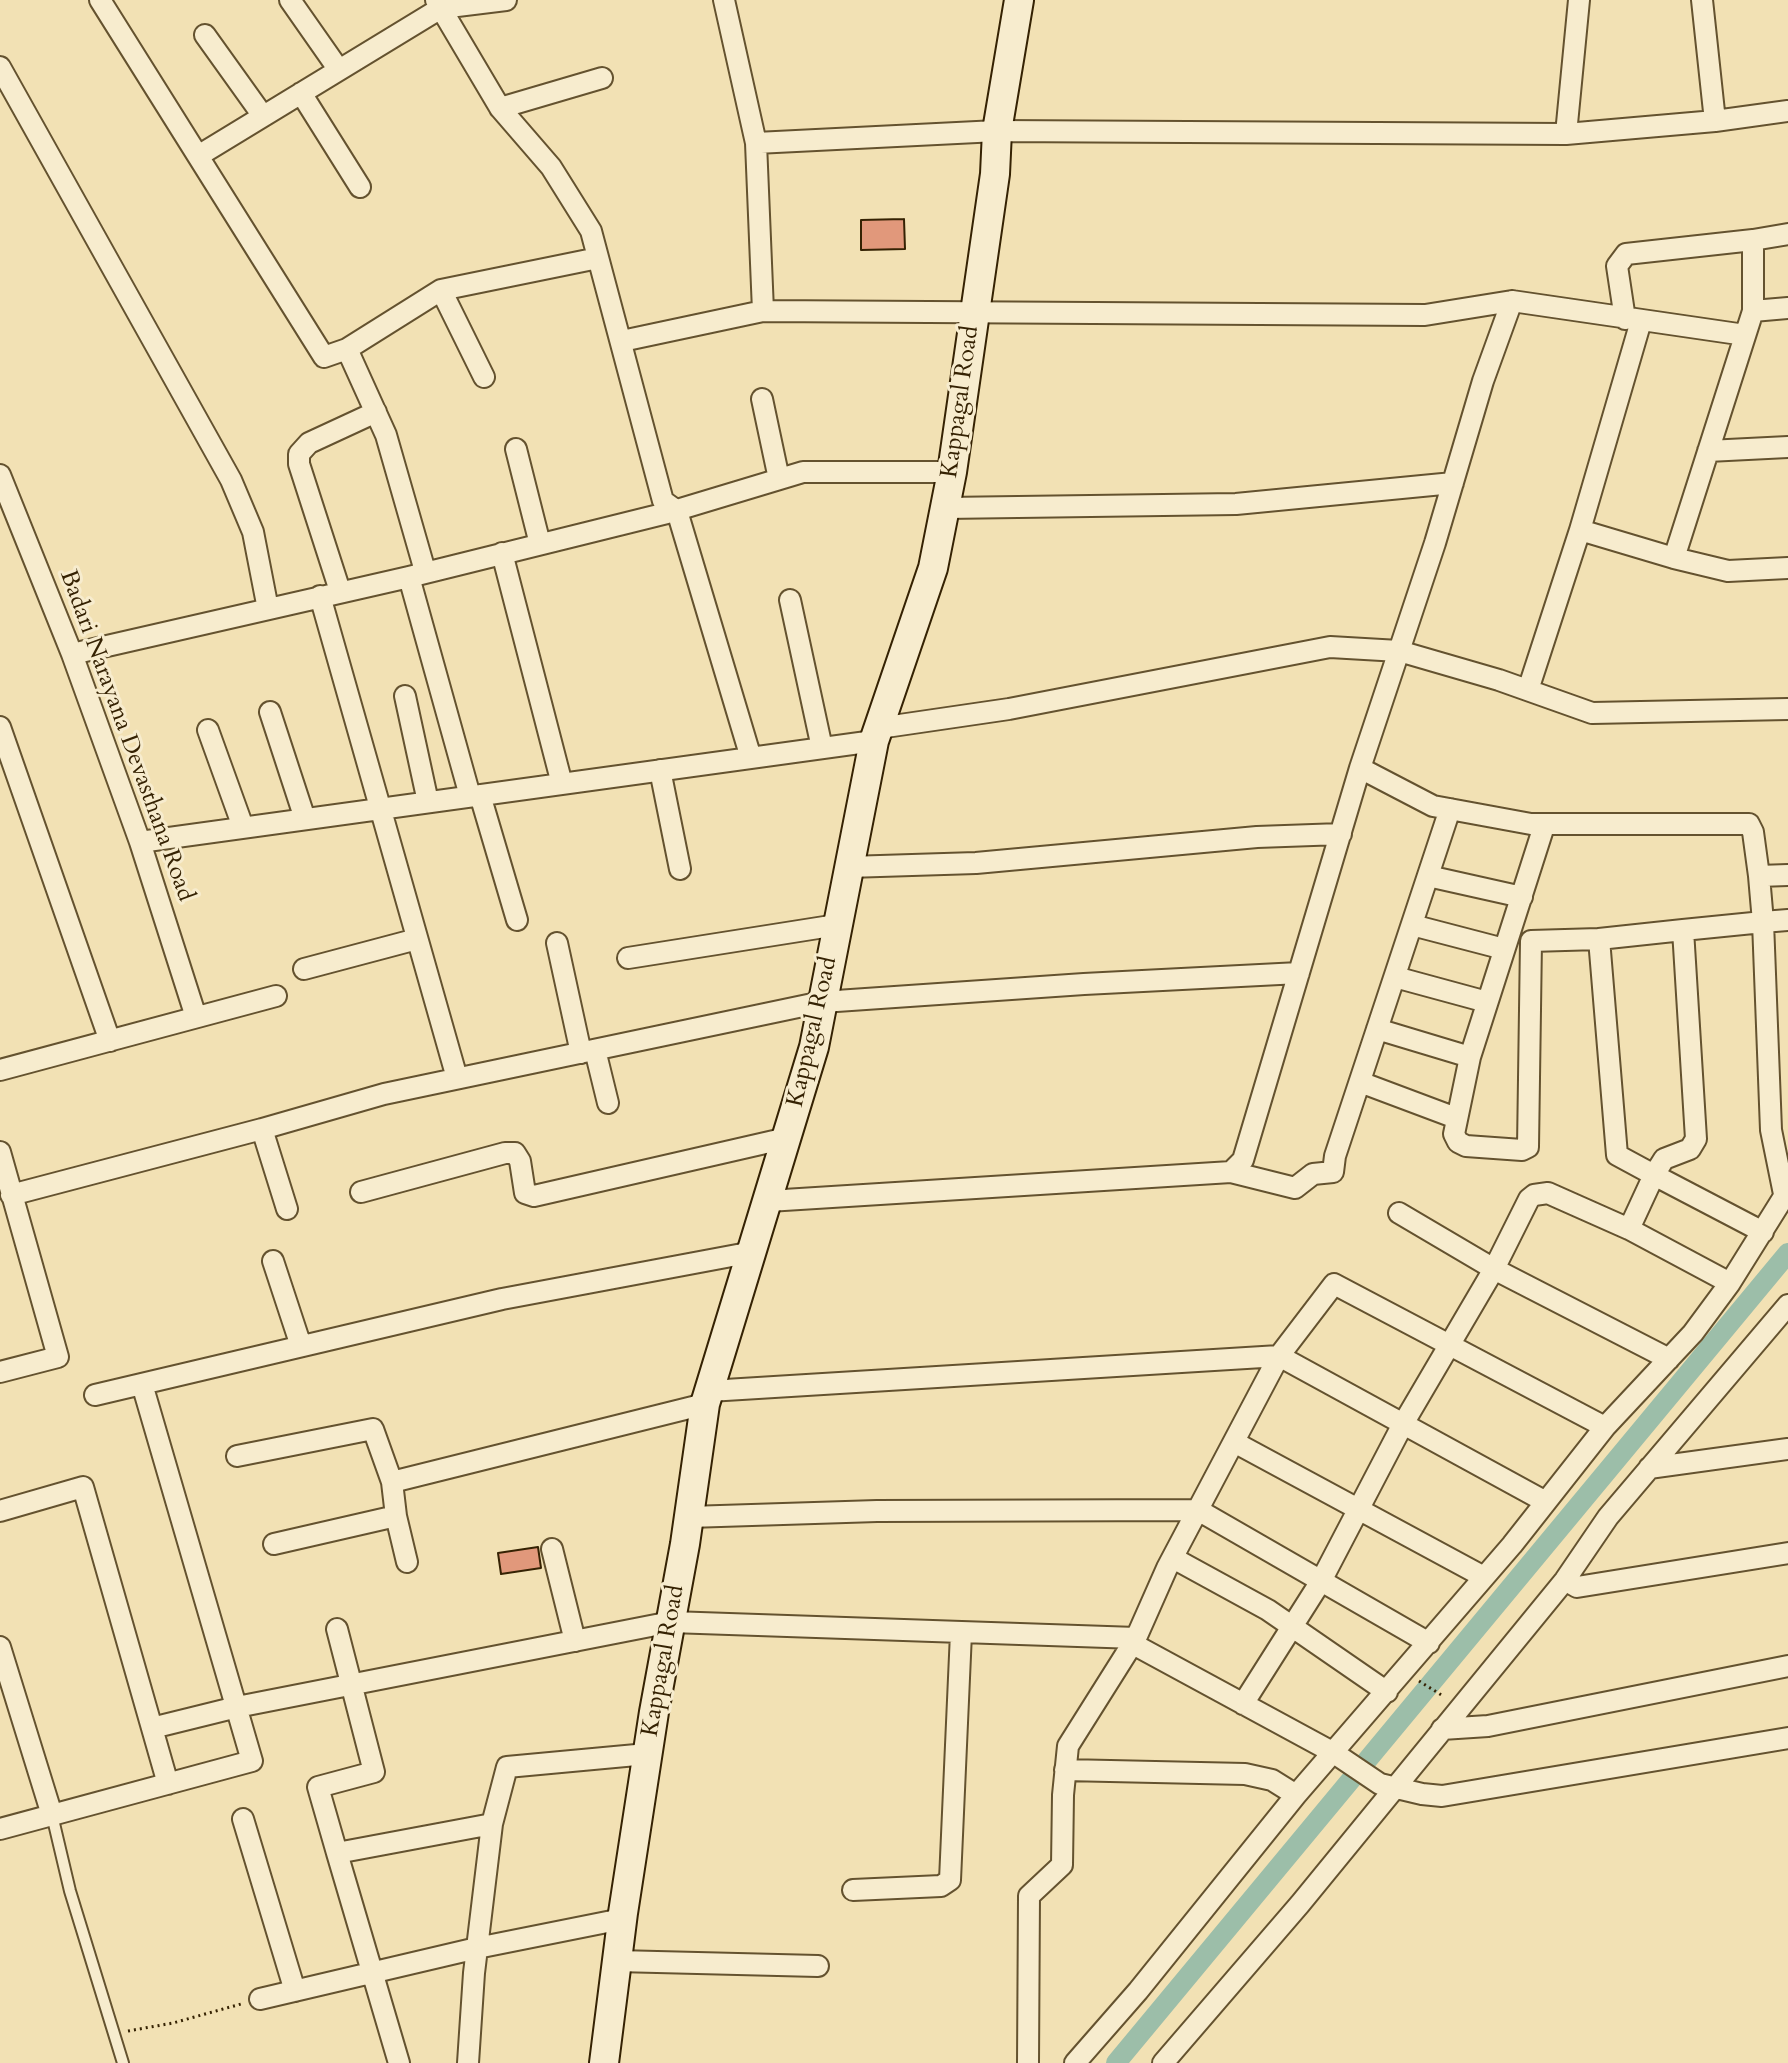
<!DOCTYPE html>
<style>
body{margin:0}
canvas{display:block;background:#f2e1b4}
</style>
<canvas width="1788" height="2063"></canvas>
<script>
const ctx = document.querySelector('canvas').getContext('2d');
ctx.lineJoin = 'round';
function poly(rows) {
  const path = new Path2D();
  for (const r of rows) {
    path.moveTo(r[0], r[1]);
    for (let i = 2; i < r.length; i += 2) path.lineTo(r[i], r[i + 1]);
  }
  return path;
}
function trace(path, color, width, dash) {
  ctx.strokeStyle = color;
  ctx.lineWidth = width;
  ctx.lineCap = dash ? 'butt' : 'round';
  ctx.setLineDash(dash || []);
  ctx.stroke(path);
}
function fillPath(path, color) {
  ctx.fillStyle = color;
  ctx.fill(path, 'evenodd');
}
function drawText(font, color, halo, rows, align = 'center') {
  ctx.font = font + ' Cardo,serif';
  ctx.lineWidth = 6;
  ctx.setLineDash([]);
  ctx.textBaseline = 'middle';
  ctx.strokeStyle = halo;
  ctx.fillStyle = color;
  for (const [text, x, y, turn = 0] of rows) {
    ctx.save();
    ctx.translate(x, y);
    ctx.rotate((+turn || 0) * Math.PI / 180);
    ctx.textAlign = isNaN(turn) ? turn : align;
    if (halo) ctx.strokeText(text, 0, 0);
    ctx.fillText(text, 0, 0);
    ctx.restore();
  }
}
const canal = poly([
 [1116,2063,1788,1253]
]);
const building = poly([
 [904,219,905,249,861,250,861,220,904,219],
 [538,1547,541,1568,501,1574,498,1553,538,1547]
]);
const path = poly([
 [1419,1681,1443,1696],
 [128,2031,173,2023,241,2004]
]);
const service = poly([
 [52,1815,70,1891,123,2063]
]);
const minor = poly([
 [100,0,324,357,347,349,386,435,425,571],
 [290,0,339,70],
 [436,0,500,108,551,167,591,231,663,501,677,511,751,758],
 [724,0,756,143,763,311],
 [1702,0,1715,121],
 [205,35,263,116],
 [0,67,231,480,253,532,268,609],
 [301,93,360,187],
 [500,108,602,78],
 [1566,134,1579,0],
 [756,143,997,131,1566,134,1715,121,1788,111],
 [198,156,441,8,506,0],
 [1788,234,1753,240,1753,311,1788,308],
 [441,290,484,377],
 [1753,311,1674,558,1728,571,1788,568],
 [1625,319,1617,266,1626,254,1753,240],
 [1745,335,1512,301,1483,381,1435,543,1399,651,1499,680,1592,713,1788,709],
 [622,341,763,311,1425,315,1512,301],
 [347,349,441,290,598,258],
 [762,399,779,479],
 [516,449,540,544],
 [1708,451,1788,447],
 [0,475,72,654,140,842,196,1017],
 [945,508,1236,504,1453,483],
 [1580,530,1641,321],
 [502,553,562,784],
 [409,577,470,796],
 [340,591,299,464,299,454,309,443,376,412],
 [320,596,457,1078],
 [790,600,822,748],
 [72,654,409,577,667,513,803,472,952,472],
 [1528,690,1580,530,1674,558],
 [405,696,428,802],
 [270,712,305,819],
 [0,727,110,1041],
 [879,728,1009,709,1330,647,1399,651,1360,768,1433,806,1531,824,1749,824,1753,832,1759,876,1788,875],
 [208,730,243,827],
 [660,770,680,869],
 [480,795,517,920],
 [1544,826,1470,1057,1454,1134,1458,1142,1466,1146,1522,1150,1528,1147,1531,941,1599,939],
 [140,842,874,741],
 [848,867,976,863,1257,837,1341,834],
 [1428,876,1522,897],
 [1412,925,1504,949],
 [1683,930,1696,1139,1690,1149,1664,1159,1654,1175,1617,1155,1599,939,1683,930,1763,922,1759,876],
 [557,943,581,1053],
 [628,958,837,925],
 [304,969,417,939],
 [1395,977,1487,1002],
 [1377,1029,1470,1057],
 [595,1050,608,1103],
 [0,1070,276,996],
 [1360,1082,1456,1118],
 [262,1129,287,1209],
 [0,1152,58,1357,0,1372],
 [1231,1172,1295,1188,1313,1174,1333,1172,1335,1156,1450,809],
 [361,1192,505,1153,515,1153,520,1161,525,1193,534,1196,787,1138],
 [1784,1194,1771,1130,1763,922,1788,920],
 [11,1195,262,1129,384,1094,822,1002,1084,984,1299,973],
 [768,1201,1231,1172,1243,1160,1360,768],
 [1399,1213,1494,1269,1669,1359],
 [1629,1229,1654,1175,1763,1232],
 [273,1261,301,1346],
 [709,1391,1279,1356,1546,1502],
 [95,1395,502,1299,753,1252],
 [1234,1442,1484,1577],
 [237,1456,373,1429,392,1482,705,1404],
 [1649,1468,1788,1449],
 [0,1511,83,1487,168,1784],
 [396,1516,407,1562],
 [689,1517,877,1511,1198,1510,1429,1643],
 [274,1544,396,1516,392,1482],
 [552,1549,575,1641],
 [1173,1558,1268,1610,1387,1692],
 [1565,1580,1577,1587,1788,1553],
 [337,1629,374,1772,318,1787,337,1853,492,1824],
 [1133,1644,1334,1753,1380,1784,1422,1794,1442,1796,1472,1791,1788,1738],
 [0,1647,52,1815],
 [1243,1704,1321,1581,1403,1424,1494,1269,1529,1199,1534,1195,1548,1193,1629,1229,1730,1283],
 [152,1728,237,1707,671,1622,1136,1638],
 [1442,1729,1488,1726,1788,1666],
 [1065,1770,1245,1774,1272,1780,1296,1795],
 [243,1819,295,1991],
 [0,1829,252,1761,142,1384],
 [337,1853,399,2063],
 [853,1890,941,1886,950,1880,961,1633],
 [617,1961,818,1966],
 [260,1999,477,1948,622,1919],
 [468,2063,474,1973,492,1824,507,1767,647,1754],
 [1028,2063,1029,1896,1062,1865,1063,1795,1068,1746,1136,1638,1167,1568,1279,1356,1334,1284,1605,1427],
 [1075,2063,1138,1991,1296,1795,1512,1545,1605,1427,1693,1333,1730,1283,1788,1190],
 [1163,2063,1300,1904,1565,1580,1608,1517,1788,1305]
]);
const secondary = poly([
 [604,2063,623,1913,654,1712,685,1544,705,1404,814,1047,874,741,933,568,952,472,995,174,997,131,1019,0]
]);
const streetNames = [
 ["Kappagal Road",961,402,-82],
 ["Badari Narayana Devasthana Road",126,736,70],
 ["Kappagal Road",813,1032,-77],
 ["Kappagal Road",664,1661,-80]
];
trace(canal, '#9cbea9', 20);
fillPath(building, '#e1987b');
trace(building, '#352203', 2);
trace(service, '#64522f', 14);
trace(minor, '#64522f', 24);
trace(secondary, '#352203', 32);
trace(path, '#352203', 3, [2, 4]);
trace(service, '#f7ecce', 10);
trace(minor, '#f7ecce', 20);
trace(secondary, '#f7ecce', 28);
drawText('24px', '#352203', '#f7ecce', streetNames);
</script>
